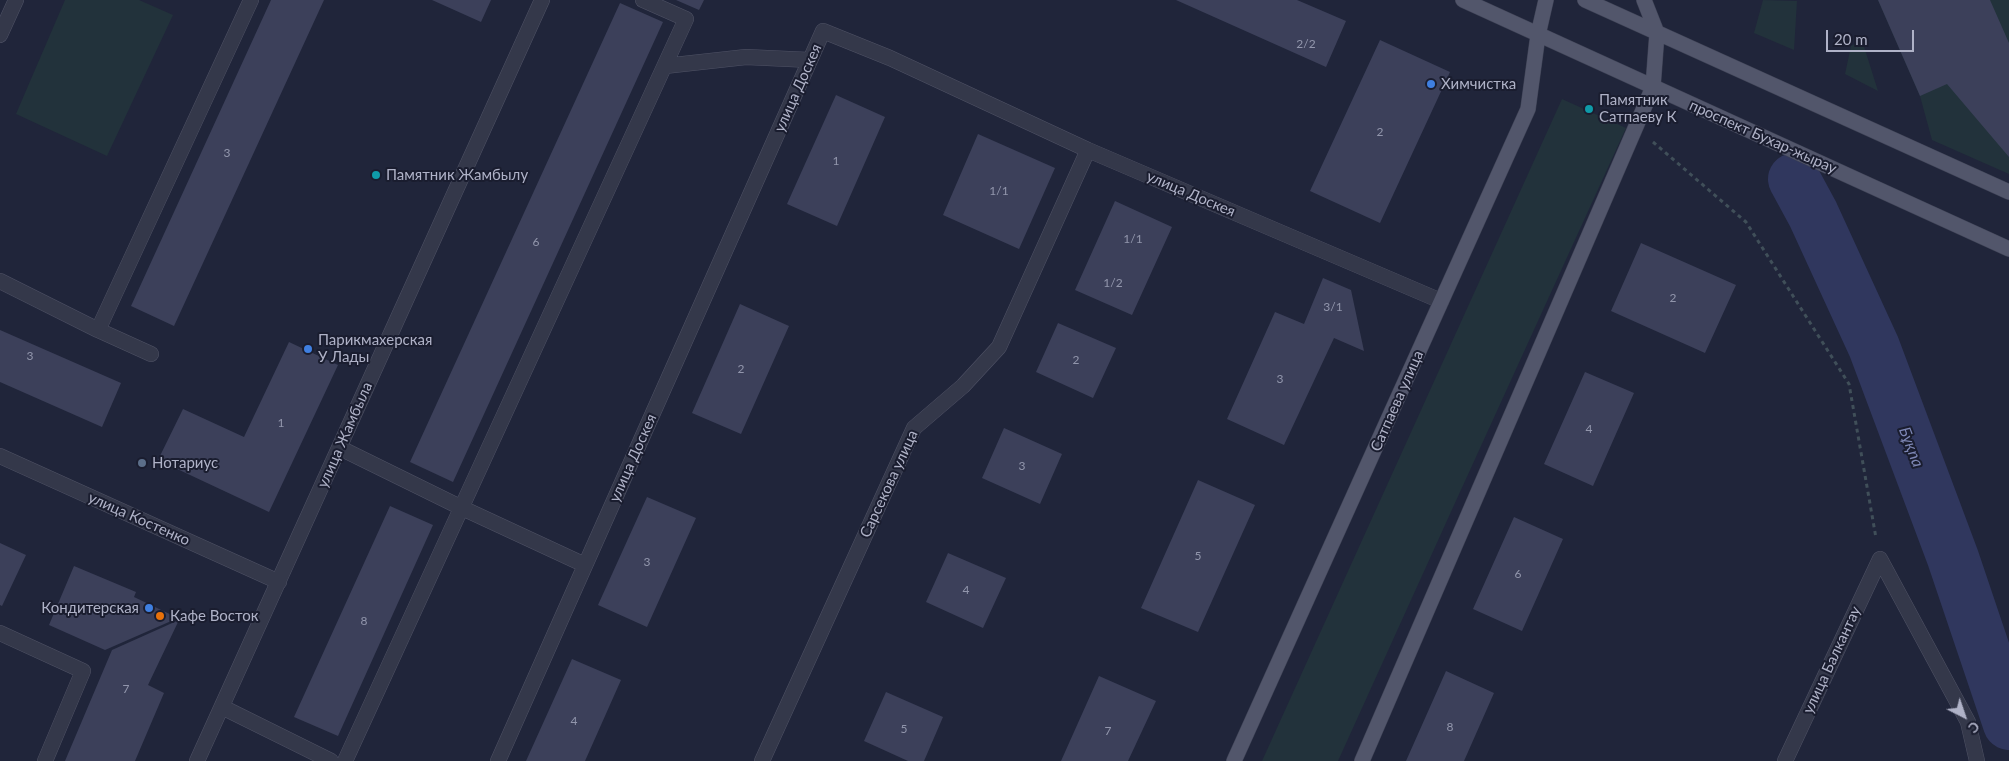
<!DOCTYPE html>
<meta charset="utf-8">
<style>
body{margin:0}
#map{position:relative;width:2009px;height:761px;overflow:hidden;background:#20253a;font-family:Lato,sans-serif}
canvas{display:block}
.north{position:absolute;left:1939px;top:691px;width:50px;height:50px;-webkit-text-stroke:4px #1a1d2f;paint-order:stroke;rotate:139deg;font-size:14px;font-weight:700;line-height:20px;text-align:center;color:#afb2c7}
.north::after{content:'';display:block;margin:auto;width:18px;height:22px;background:#afb2c7;clip-path:polygon(50% 0,100% 100%,50% 72%,0 100%)}
.scale{position:absolute;left:1826px;top:30px;width:88px;height:22px;box-sizing:border-box;border:2px solid #afb2c7;border-top:0;padding-left:6px;font-size:15px;line-height:18px;white-space:nowrap;color:#afb2c7;-webkit-text-stroke:4px #1a1d2f;paint-order:stroke}
</style>
<div id="map">
<canvas width="2009" height="761"></canvas>
<div class="north">С</div>
<div class="scale">20 m</div>
</div>
<script>
const ctx = document.querySelector('canvas').getContext('2d');
ctx.lineJoin = 'round';
function fillPath(path, color) {
  ctx.fillStyle = color;
  ctx.fill(path, 'evenodd');
}
function poly(rows) {
  const path = new Path2D();
  for (const r of rows) {
    path.moveTo(r[0], r[1]);
    for (let i = 2; i < r.length; i += 2) path.lineTo(r[i], r[i + 1]);
  }
  return path;
}
function trace(path, color, width, dash) {
  ctx.strokeStyle = color;
  ctx.lineWidth = width;
  ctx.lineCap = dash ? 'butt' : 'round';
  ctx.setLineDash(dash || []);
  ctx.stroke(path);
}
function drawText(font, color, halo, rows, align = 'center') {
  ctx.font = font + ' Lato,sans-serif';
  ctx.lineWidth = 4;
  ctx.setLineDash([]);
  ctx.textBaseline = 'middle';
  ctx.strokeStyle = halo;
  ctx.fillStyle = color;
  for (const [text, x, y, turn = 0] of rows) {
    ctx.save();
    ctx.translate(x, y);
    ctx.rotate((+turn || 0) * Math.PI / 180);
    ctx.textAlign = isNaN(turn) ? turn : align;
    if (halo) ctx.strokeText(text, 0, 0);
    ctx.fillText(text, 0, 0);
    ctx.restore();
  }
}
const green = poly([
 [65,0,139,0,173,15,107,156,16,114],
 [1763,0,1797,1,1794,50,1754,33],
 [1878,0,2009,0,2009,174,1932,140,1920,96],
 [1862,40,1878,91,1845,74,1851,46],
 [1562,99,1626,128,1455,503,1338,761,1262,761]
]);
const river = poly([
 [1794,179,1813,214,1874,347,1953,558,2009,724]
]);
const building = poly([
 [271,0,324,0,174,326,131,306],
 [432,0,491,0,481,22],
 [676,0,704,0,699,10],
 [1176,0,1297,0,1346,21,1326,67],
 [1878,0,1990,0,2009,43,2009,157,1947,84,1920,96],
 [620,3,663,22,453,482,410,462],
 [1380,40,1450,72,1380,223,1310,191],
 [836,95,885,117,837,226,787,204],
 [978,134,1055,168,1019,249,943,215],
 [1115,201,1172,227,1132,315,1075,290],
 [1641,243,1736,285,1705,353,1611,311],
 [1323,278,1351,290,1364,351,1334,338,1284,445,1227,419,1275,312,1304,324],
 [740,304,789,326,741,434,692,413],
 [1058,323,1116,348,1093,398,1036,372],
 [0,330,121,383,102,427,0,382],
 [289,342,338,365,269,512,158,460,183,409,244,437],
 [1585,372,1634,393,1593,486,1544,464],
 [1004,428,1062,454,1040,504,982,478],
 [1198,480,1255,505,1198,632,1141,608],
 [647,497,696,518,647,627,598,605],
 [390,506,433,525,338,736,294,717],
 [1514,517,1563,539,1522,631,1473,609],
 [0,543,26,555,2,606,0,605],
 [948,553,1006,578,983,628,926,602],
 [74,566,136,592,134,597,178,618,105,650,49,625],
 [179,620,148,685,164,693,135,761,65,761,112,650],
 [572,659,621,680,585,761,526,761],
 [1446,671,1494,693,1464,761,1406,761],
 [1099,676,1156,701,1128,761,1061,761],
 [886,692,943,717,924,761,908,761,864,741]
]);
const path = poly([
 [1653,142,1746,222,1849,384,1876,538]
]);
const minor = poly([
 [0,35,16,0],
 [665,66,746,57,810,60],
 [0,281,98,330,151,354],
 [98,330,251,0],
 [340,448,460,507,585,565],
 [0,456,279,582],
 [1880,559,1968,722,1977,761],
 [0,633,83,671,45,761],
 [222,707,331,761],
 [197,761,542,0],
 [345,761,686,19,643,0],
 [498,761,823,31,890,58,1088,150,1441,301],
 [762,761,914,428,963,386,999,347,1088,150],
 [1785,761,1880,559]
]);
const major = poly([
 [1463,0,2009,249],
 [1585,0,2009,192],
 [1234,761,1528,109,1538,35,1546,0],
 [1362,761,1653,87,1657,33,1644,0]
]);
const markers = [
 [1431,84,5,"#3f7fe0"],
 [1589,109,5,"#0f9aa8"],
 [376,175,5,"#0f9aa8"],
 [308,349,5,"#3f7fe0"],
 [142,463,5,"#5c6f8a"],
 [149,608,5,"#3f7fe0"],
 [160,616,5,"#e8710a"]
];
const numberNames = [
 ["2/2",1306,44],
 ["2",1380,132],
 ["3",227,153],
 ["1",836,161],
 ["1/1",999,191],
 ["1/1",1133,239],
 ["6",536,242],
 ["1/2",1113,283],
 ["2",1673,298],
 ["3/1",1333,307],
 ["3",30,356],
 ["2",1076,360],
 ["2",741,369],
 ["3",1280,379],
 ["1",281,423],
 ["4",1589,429],
 ["3",1022,466],
 ["5",1198,556],
 ["3",647,562],
 ["6",1518,574],
 ["4",966,590],
 ["8",364,621],
 ["7",126,689],
 ["4",574,721],
 ["8",1450,727],
 ["5",904,729],
 ["7",1108,731]
];
const poiNames = [
 ["Химчистка",1441,84],
 ["Памятник",1599,100],
 ["Сатпаеву К",1599,117],
 ["Памятник Жамбылу",386,175],
 ["Парикмахерская",318,340],
 ["У Лады",318,357],
 ["Нотариус",152,463],
 ["Кондитерская",139,608,"right"],
 ["Кафе Восток",170,616]
];
const streetNames = [
 ["улица Доскея",798,88,-66],
 ["проспект Бухар-жырау",1763,137,24],
 ["улица Доскея",1191,194,23],
 ["Сатпаева улица",1397,401,-66],
 ["улица Жамбыла",345,435,-66],
 ["улица Доскея",633,458,-66],
 ["Сарсекова улица",889,484,-65],
 ["улица Костенко",139,519,24],
 ["улица Балкантау",1832,660,-65]
];
const waterNames = [
 ["Бұқпа",1911,447,69]
];
fillPath(green, '#22323b');
trace(river, '#30375e', 52);
fillPath(building, '#3c405a');
trace(minor, '#4f5265', 16);
trace(major, '#3d4154', 16);
trace(path, '#404f59', 3, [4, 4]);
trace(minor, '#34384a', 15);
trace(major, '#52566b', 15);
for (const [x, y, r, color] of markers) {
  const dot = new Path2D();
  dot.arc(x, y, r, 0, 2 * Math.PI);
  ctx.fillStyle = color;
  ctx.fill(dot);
  trace(dot, '#1a1d2f', 2);
}
drawText('12px', '#9296ac', null, numberNames);
drawText('15px', '#afb2c7', '#1a1d2f', poiNames, 'left');
drawText('15px', '#afb2c7', '#1a1d2f', streetNames);
drawText('italic 16px', '#7d86b4', '#1a1d2f', waterNames);
</script>
